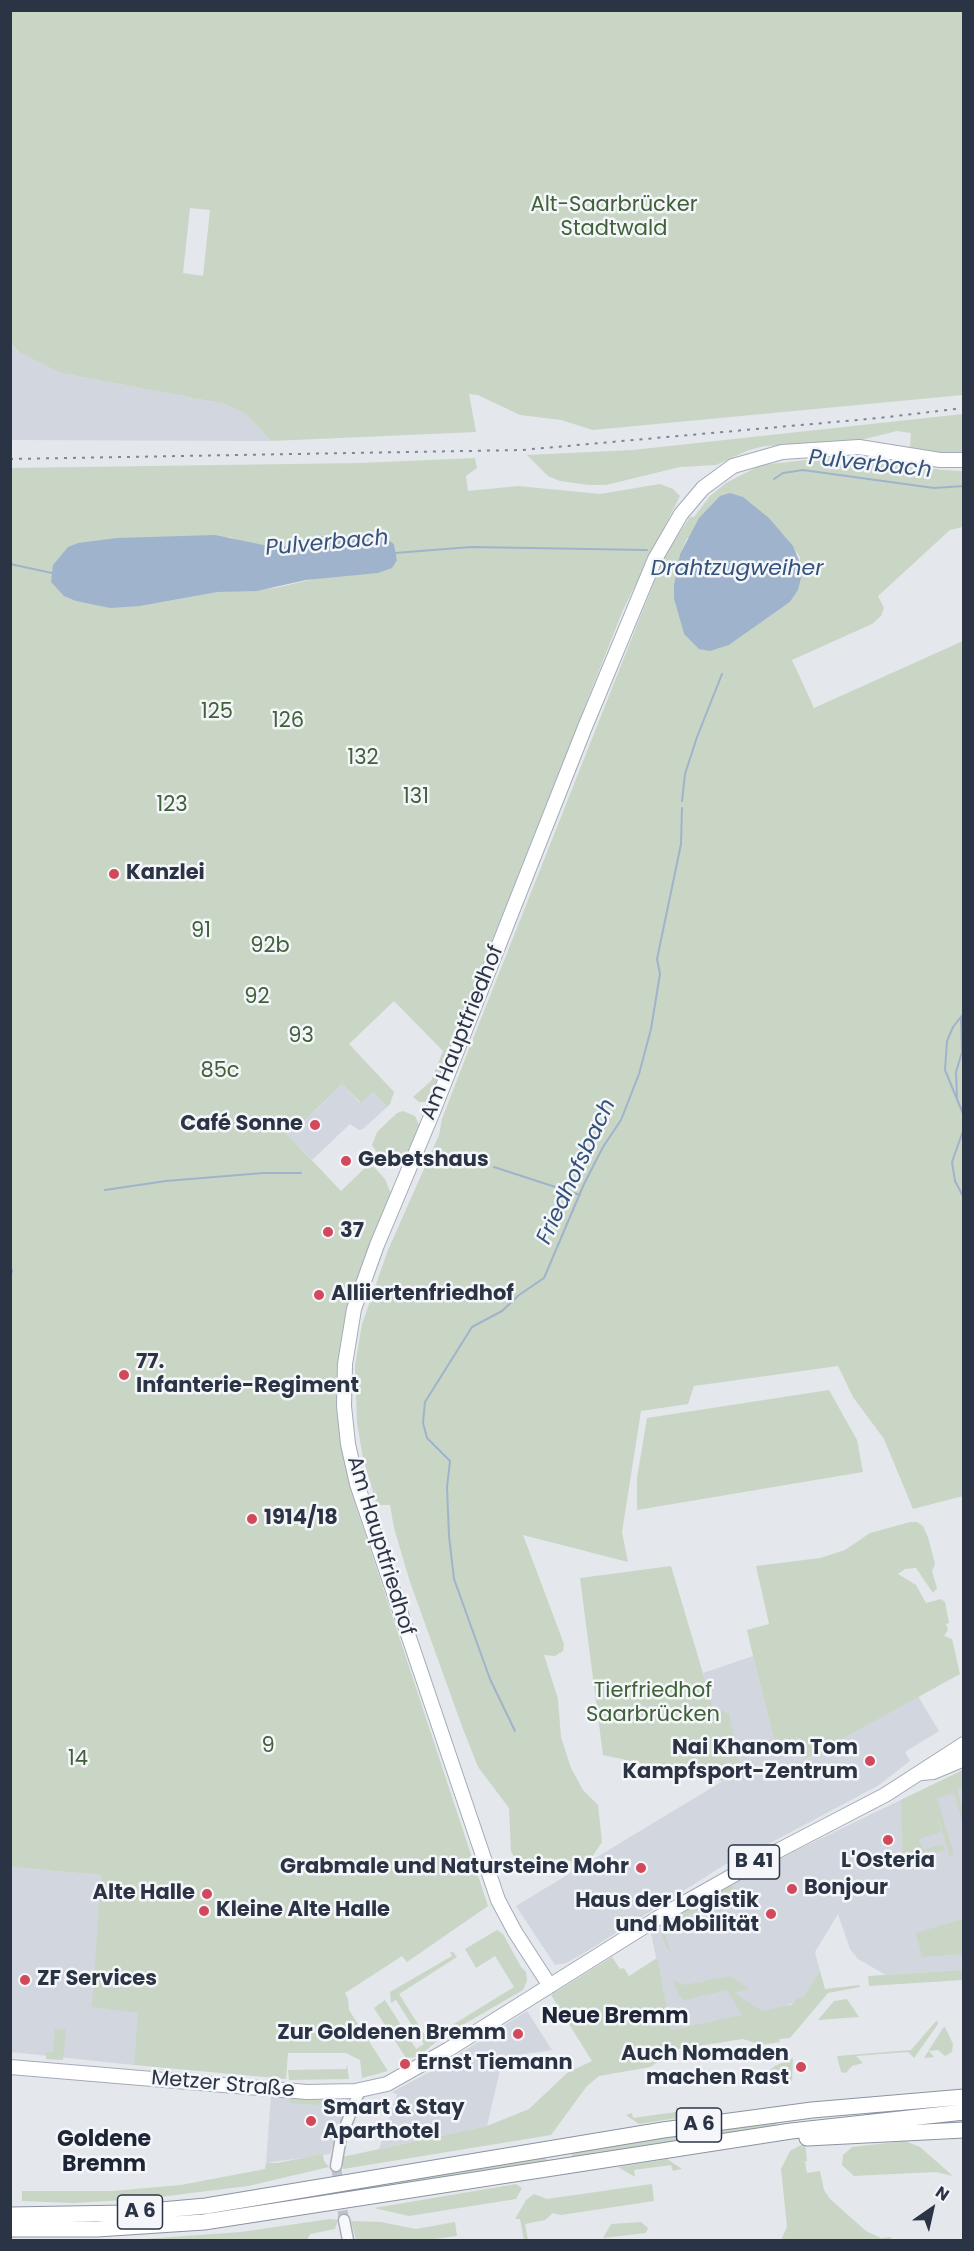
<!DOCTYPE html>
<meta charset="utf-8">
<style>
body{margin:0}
#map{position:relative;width:974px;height:2251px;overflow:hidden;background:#e4e7ec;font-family:Poppins,sans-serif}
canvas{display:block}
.frame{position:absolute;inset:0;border:12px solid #2b3445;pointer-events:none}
.north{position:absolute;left:902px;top:2179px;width:60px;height:60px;-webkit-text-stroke:4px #f4f6f9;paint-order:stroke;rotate:34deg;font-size:16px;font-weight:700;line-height:24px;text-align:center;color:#2b3445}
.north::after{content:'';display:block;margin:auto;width:21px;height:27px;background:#2b3445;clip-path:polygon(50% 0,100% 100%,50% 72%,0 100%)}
</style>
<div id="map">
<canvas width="974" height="2251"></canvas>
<div class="frame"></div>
<div class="north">N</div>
</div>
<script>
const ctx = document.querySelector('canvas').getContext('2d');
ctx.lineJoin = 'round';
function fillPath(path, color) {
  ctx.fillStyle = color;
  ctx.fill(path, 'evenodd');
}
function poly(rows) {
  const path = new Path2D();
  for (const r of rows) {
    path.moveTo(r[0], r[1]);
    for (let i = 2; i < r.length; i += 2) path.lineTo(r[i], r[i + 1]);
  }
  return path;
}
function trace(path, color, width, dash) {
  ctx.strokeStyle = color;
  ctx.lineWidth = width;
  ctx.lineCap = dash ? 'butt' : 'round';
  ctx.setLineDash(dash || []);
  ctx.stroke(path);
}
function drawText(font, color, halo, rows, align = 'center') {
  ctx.font = font + ' Poppins,sans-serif';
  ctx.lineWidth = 5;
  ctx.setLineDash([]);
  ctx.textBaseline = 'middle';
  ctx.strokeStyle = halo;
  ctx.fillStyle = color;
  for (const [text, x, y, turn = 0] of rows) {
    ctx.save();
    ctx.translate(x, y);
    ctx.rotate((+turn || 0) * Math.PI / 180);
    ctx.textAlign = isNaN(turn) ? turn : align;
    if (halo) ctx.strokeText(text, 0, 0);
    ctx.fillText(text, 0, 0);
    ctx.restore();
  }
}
const built = poly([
 [10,343,20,353,61,373,225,404,246,414,271,441,11,440],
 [342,1084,360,1103,373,1092,387,1107,363,1129,359,1130,350,1124,312,1160,284,1131,315,1111],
 [753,1656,775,1744,799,1738,805,1760,918,1696,939,1731,905,1752,910,1761,879,1785,731,1864,726,1864,584,1953,566,1963,555,1965,516,1906,741,1770,713,1707,703,1673],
 [963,1770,963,1970,886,1975,858,1959,850,1949,838,1914,815,1952,820,1971,803,1997,785,2007,671,2030,651,1933,768,1864],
 [10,1867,101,1875,93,2007,139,2012,134,2065,11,2052],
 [527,2011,552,2050,503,2057,487,2126,379,2149,397,2094,392,2092,437,2068],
 [271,2096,342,2100,345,2110,330,2154,266,2163]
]);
const green = poly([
 [11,10,963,11,963,395,593,430,561,420,520,415,478,395,469,394,476,432,271,441,246,414,225,404,61,373,20,353,11,343],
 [190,208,210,210,203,276,183,273],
 [963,414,963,452,959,453,936,453,910,448,911,433,897,431,853,442,765,446,749,450,716,465,680,467,606,485,589,485,560,481,548,476,527,455,633,450],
 [834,457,884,461,942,470,963,471,963,527,950,530,878,596,884,608,881,616,872,624,792,660,814,708,963,641,963,1496,913,1509,884,1439,853,1397,838,1366,694,1386,688,1404,641,1411,622,1532,628,1562,523,1535,564,1644,563,1651,555,1656,544,1655,558,1699,561,1737,571,1768,583,1790,598,1805,602,1842,592,1857,583,1863,556,1859,539,1867,525,1867,516,1861,511,1851,509,1808,478,1767,463,1729,410,1582,394,1528,390,1505,377,1505,363,1458,357,1423,355,1365,362,1324,388,1250,439,1135,442,1119,467,1054,664,557,690,517,694,517,710,496,726,483,761,465],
 [784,535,800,557,798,590,790,602,729,645,684,634,674,599,674,584,680,554,687,538],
 [475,458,477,468,466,476,468,491,518,486,600,494,660,484,673,489,680,496,623,610,428,1102,419,1102,413,1097,431,1081,443,1051,394,1001,349,1044,394,1092,390,1104,387,1107,373,1092,361,1103,342,1084,304,1121,284,1131,341,1191,370,1163,385,1179,391,1194,354,1287,341,1338,338,1385,341,1444,356,1506,488,1906,407,1962,402,1956,345,1993,348,1999,349,2010,388,2071,362,2078,360,2060,346,2053,288,2053,286,2079,134,2065,138,2013,92,2007,101,1875,11,1867,11,468,361,463],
 [326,535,374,535,394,544,397,560,275,588,218,592,140,606,229,537,248,544,278,548],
 [403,1111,415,1116,420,1127,404,1164,396,1166,381,1159,372,1145,377,1132,397,1113],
 [829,1390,857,1440,863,1472,637,1510,637,1478,647,1418],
 [910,1522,917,1522,923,1526,928,1537,935,1564,932,1571,937,1588,933,1593,916,1568,905,1569,898,1574,916,1585,926,1603,941,1599,945,1602,949,1623,946,1624,948,1630,944,1636,952,1639,960,1674,804,1760,799,1738,775,1744,753,1656,747,1630,769,1624,756,1566,820,1558,845,1550,870,1533],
 [671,1566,713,1707,729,1714,741,1770,722,1781,603,1755,580,1578],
 [963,1770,963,1787,957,1789,963,1811,963,1824,954,1793,937,1798,954,1855,950,1856,937,1815,941,1832,919,1839,923,1850,943,1844,945,1850,935,1853,934,1850,903,1858,901,1800],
 [730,1885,738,1890,667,1926,664,1932,670,1950,667,1949,662,1935,663,1925],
 [963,1919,963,1954,922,1957,916,1933],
 [497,1930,503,1934,521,1967,526,1972,527,1981,523,1990,442,2037,418,2057,406,2058,374,2008,385,2000,416,2049,424,2044,396,2000,391,2003,390,1992,452,1956,450,1952,453,1952,457,1957,399,1994,428,2040,514,1987,495,1956,476,1968,465,1949],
 [612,1957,620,1969,624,1968,629,1976,657,1958,671,2030,742,2015,727,1990,684,2000,679,1996,673,1980,685,1985,730,1976,749,1989,734,1993,762,2011,791,2005,798,1998,803,1997,820,1971,825,1989,859,1985,860,1987,828,1993,790,2038,779,2039,780,2042,761,2045,743,2039,679,2049,650,2067,599,2076,587,2086,551,2135,343,2169,342,2157,487,2126,529,2109,567,2073,592,2061,551,1995],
 [963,1970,963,1980,869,1986,868,1976],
 [847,1999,859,2017,818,2020,834,2001],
 [937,2020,938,2024,914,2058,908,2052,856,2056,863,2063,852,2066,846,2073,841,2072,837,2056,911,2050],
 [945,2027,953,2044,952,2052,945,2056,938,2050,929,2051,934,2057,924,2058,943,2028],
 [55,2029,66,2030,63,2060,46,2059,46,2052,53,2052],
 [793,2058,792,2081,751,2085,775,2066],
 [347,2065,349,2079,289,2080,288,2070,346,2069],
 [288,2098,339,2100,345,2103,345,2110,343,2117,340,2110,334,2106,291,2103],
 [676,2107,690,2116,639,2124,626,2115,632,2113,633,2118,676,2112],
 [777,2122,776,2126,574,2158,571,2154,574,2149],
 [905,2141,920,2147,953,2176,936,2172,854,2176,842,2165,843,2155,852,2147],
 [805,2143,807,2161,801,2163,805,2162,807,2173,820,2171,824,2190,830,2199,866,2231,881,2238,891,2237,891,2240,781,2240,787,2227,781,2169,790,2151],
 [323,2154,324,2161,329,2167,248,2186,143,2199,73,2203,22,2201,22,2191,112,2191,181,2185,265,2169,266,2163,277,2163],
 [541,2156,547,2159,545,2163,203,2217,96,2225,43,2222,97,2221,201,2212,311,2197],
 [667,2159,682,2169,673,2171,671,2165,634,2170,635,2177,618,2167],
 [516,2184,522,2188,516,2199,409,2216,374,2208],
 [652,2184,654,2201,561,2215,553,2213,545,2220,525,2224,528,2240,524,2240,520,2219,515,2219,526,2200,534,2194,547,2199],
 [330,2219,338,2220,335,2229,310,2234,307,2240,130,2240,241,2232],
 [351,2221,381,2222,416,2229,455,2222,457,2236,426,2240,356,2240],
 [641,2222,648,2228,646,2233,603,2238,611,2224]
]);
const water = poly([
 [730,493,743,497,769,518,793,546,803,570,798,590,790,602,729,645,710,651,699,649,684,634,674,599,674,584,680,554,699,518,720,496],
 [215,535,278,548,326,535,382,536,394,544,397,560,392,568,378,573,306,580,257,591,218,592,140,606,110,608,76,601,64,596,51,582,53,565,68,547,78,543,117,538]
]);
const stream = poly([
 [774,479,783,473,803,470,934,488,964,486],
 [395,553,471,547,647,550],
 [10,564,52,573],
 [682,801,685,774,697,737,722,674],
 [964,1013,953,1027,947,1041,945,1070,964,1116],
 [957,1097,956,1072,962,1052,961,1017],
 [964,1128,952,1162,955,1181,964,1198],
 [425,1163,472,1161],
 [494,1167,580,1195],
 [105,1190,166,1181,263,1173,301,1173],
 [10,1281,12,1270],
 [515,1731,490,1679,454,1579,449,1536,447,1487,450,1461,427,1438,423,1423,425,1402,472,1327,502,1311,519,1295,544,1278,584,1184,603,1147,621,1120,639,1074,651,1029,660,974,657,959,681,844,682,808]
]);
const minorTunnel = poly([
 [336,2166,344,2220]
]);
const minor = poly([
 [336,2166,341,2137,360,2090],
 [344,2220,348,2240]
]);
const major = poly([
 [922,1773,933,1772,964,1759],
 [550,1986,515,1932,498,1900,357,1484,348,1444,344,1406,345,1364,354,1309,377,1245,432,1114,585,727,655,559,681,514,703,488,733,466,782,452,859,447,940,460,964,460],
 [10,2067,307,2092,355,2091,387,2084,449,2049,661,1916,762,1859,885,1795,964,1744]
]);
const highway = poly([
 [807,2138,964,2130],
 [10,2215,127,2213,206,2206,663,2130,812,2110,964,2097],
 [10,2229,97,2229,204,2222,791,2131,964,2112]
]);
const rail = poly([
 [10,459,522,450,879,418,964,408]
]);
const markers = [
 [114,874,6,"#d1495b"],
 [315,1125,6,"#d1495b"],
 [346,1161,6,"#d1495b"],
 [328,1232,6,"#d1495b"],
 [319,1295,6,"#d1495b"],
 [124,1375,6,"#d1495b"],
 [252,1519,6,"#d1495b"],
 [870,1761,6,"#d1495b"],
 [888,1840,6,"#d1495b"],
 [641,1868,6,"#d1495b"],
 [792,1889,6,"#d1495b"],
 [207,1894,6,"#d1495b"],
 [204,1911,6,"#d1495b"],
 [771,1914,6,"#d1495b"],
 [25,1980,6,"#d1495b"],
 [518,2034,6,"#d1495b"],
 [405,2064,6,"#d1495b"],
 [801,2067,6,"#d1495b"],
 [311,2121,6,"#d1495b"]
];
const shields = [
 [754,1862,51],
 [699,2125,45],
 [140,2212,45]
];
const shieldNames = [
 ["B 41",754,1862],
 ["A 6",699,2125],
 ["A 6",140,2212]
];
const parkNames = [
 ["Alt-Saarbrücker",614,206],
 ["Stadtwald",614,230],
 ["125",217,713],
 ["126",288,722],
 ["132",363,759],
 ["131",416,798],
 ["123",172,806],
 ["91",201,932],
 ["92b",270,947],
 ["92",257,998],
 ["93",301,1037],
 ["85c",220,1072],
 ["Tierfriedhof",653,1692],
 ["Saarbrücken",653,1716],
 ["9",268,1747],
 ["14",78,1760]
];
const poiNames = [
 ["Kanzlei",126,874],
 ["Café Sonne",303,1125,"right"],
 ["Gebetshaus",358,1161],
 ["37",340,1232],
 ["Alliiertenfriedhof",331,1295],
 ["77.",136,1363],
 ["Infanterie-Regiment",136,1387],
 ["1914/18",264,1519],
 ["Nai Khanom Tom",858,1749,"right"],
 ["Kampfsport-Zentrum",858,1773,"right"],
 ["L'Osteria",888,1862,"center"],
 ["Grabmale und Natursteine Mohr",629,1868,"right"],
 ["Bonjour",804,1889],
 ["Alte Halle",195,1894,"right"],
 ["Haus der Logistik",759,1902,"right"],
 ["und Mobilität",759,1926,"right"],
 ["Kleine Alte Halle",216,1911],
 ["ZF Services",37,1980],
 ["Zur Goldenen Bremm",506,2034,"right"],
 ["Auch Nomaden",789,2055,"right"],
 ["machen Rast",789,2079,"right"],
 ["Ernst Tiemann",417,2064],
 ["Smart & Stay",323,2109],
 ["Aparthotel",323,2133]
];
const streetNames = [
 ["Am Hauptfriedhof",463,1033,-68],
 ["Am Hauptfriedhof",380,1546,73],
 ["Metzer Straße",223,2085,5]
];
const waterNames = [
 ["Pulverbach",870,465,6],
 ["Pulverbach",327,544,-5],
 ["Drahtzugweiher",737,569],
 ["Friedhofsbach",577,1172,-65]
];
const neighbourhoodNames = [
 ["Neue Bremm",615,2017],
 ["Goldene",104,2140],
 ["Bremm",104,2165]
];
fillPath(built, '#d2d6de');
fillPath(green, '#c9d6c5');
fillPath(water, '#9fb4cc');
trace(stream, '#9fb4cc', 2);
trace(minorTunnel, '#bfc3cb', 10, [10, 5]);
trace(minor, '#a9aeb7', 13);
trace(major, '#a3abb8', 16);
trace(highway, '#8b94a3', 17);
trace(minor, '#f7f8fa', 10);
trace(major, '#fff', 14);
trace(highway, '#fff', 15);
trace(rail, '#7d8696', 2, [3, 6]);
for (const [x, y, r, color] of markers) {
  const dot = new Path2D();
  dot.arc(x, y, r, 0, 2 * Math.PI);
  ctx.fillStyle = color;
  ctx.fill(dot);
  trace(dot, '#f4f6f9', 2);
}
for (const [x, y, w] of shields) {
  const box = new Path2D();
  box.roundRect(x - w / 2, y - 17, w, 34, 4.5);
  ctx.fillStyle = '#f4f6f9';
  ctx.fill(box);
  trace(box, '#2b3445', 1.5);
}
drawText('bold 20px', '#2b3445', null, shieldNames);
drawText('21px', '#3f6138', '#f4f6f9', parkNames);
drawText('bold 21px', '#2b3445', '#f4f6f9', poiNames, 'left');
drawText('21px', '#2b3445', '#f4f6f9', streetNames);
drawText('italic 22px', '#34527a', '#f4f6f9', waterNames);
drawText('bold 22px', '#1d2536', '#f4f6f9', neighbourhoodNames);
</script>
